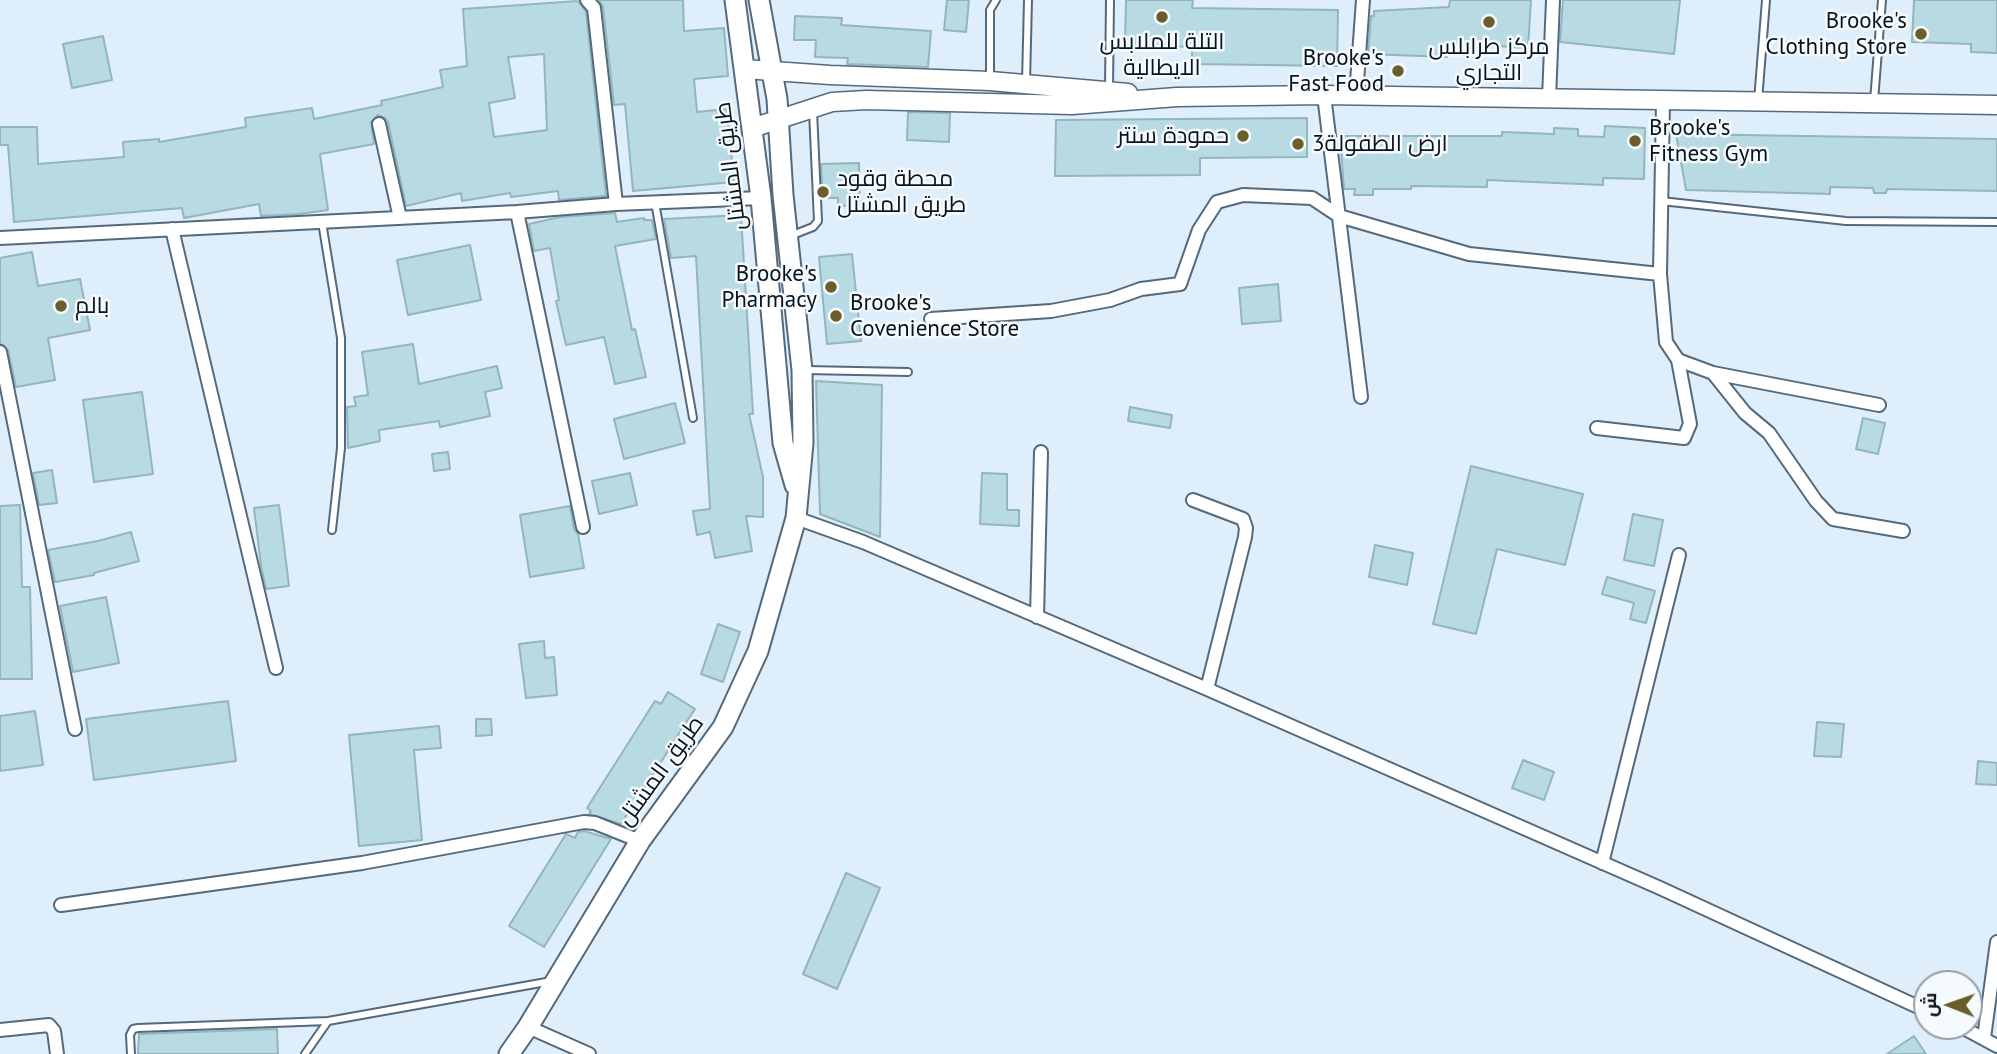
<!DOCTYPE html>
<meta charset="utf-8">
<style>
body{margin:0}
#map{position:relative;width:1997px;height:1054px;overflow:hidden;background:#dfeefb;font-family:"PT Sans",Cairo,sans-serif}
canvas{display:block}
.north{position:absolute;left:1913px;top:970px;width:70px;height:70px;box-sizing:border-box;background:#f5fafe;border:2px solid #979ea3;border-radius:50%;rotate:271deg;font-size:19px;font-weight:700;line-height:28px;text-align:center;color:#0a131a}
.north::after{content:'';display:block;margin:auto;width:24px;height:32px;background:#6a5f2b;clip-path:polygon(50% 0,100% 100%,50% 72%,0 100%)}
</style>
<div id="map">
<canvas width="1997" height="1054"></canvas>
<div class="north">ش</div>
</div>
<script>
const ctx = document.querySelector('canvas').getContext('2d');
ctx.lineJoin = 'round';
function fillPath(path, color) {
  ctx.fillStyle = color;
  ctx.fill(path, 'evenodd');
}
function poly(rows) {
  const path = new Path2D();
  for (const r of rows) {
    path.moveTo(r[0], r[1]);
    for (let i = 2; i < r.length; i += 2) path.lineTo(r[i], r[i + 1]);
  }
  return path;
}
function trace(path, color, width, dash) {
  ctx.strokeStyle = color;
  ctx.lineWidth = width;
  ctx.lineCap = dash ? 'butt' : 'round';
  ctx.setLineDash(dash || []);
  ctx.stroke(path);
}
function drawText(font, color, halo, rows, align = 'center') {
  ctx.font = font + ' "PT Sans",Cairo,sans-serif';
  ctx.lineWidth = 5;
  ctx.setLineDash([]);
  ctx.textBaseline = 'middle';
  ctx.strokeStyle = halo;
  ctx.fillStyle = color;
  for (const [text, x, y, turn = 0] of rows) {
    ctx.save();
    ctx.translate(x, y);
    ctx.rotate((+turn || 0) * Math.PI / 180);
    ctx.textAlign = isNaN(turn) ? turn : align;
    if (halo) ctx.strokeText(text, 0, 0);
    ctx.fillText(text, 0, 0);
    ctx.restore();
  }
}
const building = poly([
 [599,0,683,0,684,31,724,28,728,76,694,79,697,112,727,109,734,182,633,191,625,104,614,105,603,7,599,0],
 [947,0,969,0,966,32,944,30,947,0],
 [1126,0,1193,0,1192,8,1338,10,1337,66,1192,64,1192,47,1125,44,1126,0],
 [1450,0,1531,0,1528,48,1447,43,1447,57,1368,54,1371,16,1374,16,1374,11,1449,7,1450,0],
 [1563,0,1680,0,1674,54,1560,42,1563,0],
 [1914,0,1997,0,1997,53,1971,52,1971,44,1912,42,1914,0],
 [578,1,586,12,606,196,559,200,558,191,511,197,510,193,462,201,461,193,406,206,388,122,385,118,378,115,371,122,374,144,320,154,328,210,300,214,261,216,259,204,184,218,182,208,14,222,8,145,0,145,0,127,37,127,38,164,124,157,123,142,159,139,159,142,246,127,245,118,312,108,314,119,382,105,381,101,443,87,440,70,467,66,463,9,578,1],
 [544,54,547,130,494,137,489,103,515,98,508,57,544,54],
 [795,16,842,18,841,25,931,31,928,67,847,64,848,58,815,57,816,40,794,40,795,16],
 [103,36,112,80,72,88,63,44,103,36],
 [908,112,950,113,949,142,907,140,908,112],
 [1307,118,1307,157,1200,158,1200,175,1055,176,1056,120,1307,118],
 [1605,126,1645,128,1644,179,1603,178,1603,185,1487,180,1487,187,1411,186,1411,189,1373,189,1373,195,1354,195,1355,189,1344,189,1340,136,1502,136,1502,132,1554,134,1554,128,1578,129,1578,136,1604,137,1605,126],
 [1676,134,1997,139,1997,191,1887,189,1886,193,1874,193,1873,188,1830,187,1830,194,1686,190,1676,134],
 [859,163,860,205,838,206,838,198,823,198,821,164,859,163],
 [615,213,617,222,644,218,644,220,652,220,656,239,615,246,632,330,635,329,646,377,615,384,604,337,566,345,556,301,559,300,550,248,534,251,529,224,560,217,615,213],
 [741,215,753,414,749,414,763,477,763,517,746,516,752,551,715,558,710,532,697,535,693,511,710,509,696,256,671,258,664,219,741,215],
 [470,245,481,300,408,315,397,260,470,245],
 [32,252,38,286,80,279,90,330,48,338,55,380,16,387,8,350,0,343,0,258,32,252],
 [852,254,861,341,827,344,819,257,852,254],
 [1278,284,1281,321,1242,324,1239,288,1278,284],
 [413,344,419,384,497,366,502,388,485,392,490,416,440,427,439,421,379,430,380,441,348,448,347,407,356,406,354,397,368,395,362,352,413,344],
 [816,381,882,385,880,537,820,514,816,381],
 [142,392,153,474,94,482,83,400,142,392],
 [675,403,685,443,624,459,614,419,675,403],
 [1130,407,1172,415,1170,428,1128,421,1130,407],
 [1863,418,1885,423,1878,454,1856,449,1863,418],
 [448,452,450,469,434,471,432,454,448,452],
 [1471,466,1583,494,1565,565,1497,549,1476,634,1433,624,1471,466],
 [52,470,57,503,39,505,33,473,52,470],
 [630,473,637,505,599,514,592,481,630,473],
 [982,473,1007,474,1007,510,1019,510,1019,526,980,524,982,473],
 [20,505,22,587,30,587,32,679,0,679,0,506,20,505],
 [279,505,289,586,266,589,261,566,254,508,279,505],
 [570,506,574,529,578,534,584,568,530,577,520,515,570,506],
 [1633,514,1663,520,1654,566,1624,560,1633,514],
 [131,532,139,561,94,573,94,575,55,582,48,550,98,541,131,532],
 [1375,545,1413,553,1407,585,1369,577,1375,545],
 [1607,577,1655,591,1646,623,1630,619,1634,603,1602,594,1607,577],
 [106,597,119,663,73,672,60,606,106,597],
 [718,624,740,632,723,682,701,674,718,624],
 [544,641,545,658,554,657,557,695,526,698,519,644,544,641],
 [668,692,695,709,621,824,589,814,591,811,587,808,655,701,661,704,668,692],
 [228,701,236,761,94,780,86,719,228,701],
 [35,711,43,765,0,771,0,716,35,711],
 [476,719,491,719,492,735,476,736,476,719],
 [1817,722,1844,724,1841,757,1814,756,1817,722],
 [439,726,441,748,414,750,422,840,359,846,349,735,439,726],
 [1523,760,1554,772,1544,800,1512,788,1523,760],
 [1978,761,1997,763,1997,785,1976,784,1978,761],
 [584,831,611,839,544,947,509,926,566,834,575,838,578,832,584,831],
 [846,873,880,888,837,989,803,974,846,873],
 [277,1029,278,1054,138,1054,139,1034,277,1029],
 [1914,1036,1926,1054,1887,1054,1914,1036]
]);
const service = poly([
 [990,81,990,10,996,0],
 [1026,83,1028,0],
 [1109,89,1110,0],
 [1758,101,1766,0],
 [1874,101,1882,0],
 [1661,201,1846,221,1997,222],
 [655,202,693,418],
 [322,222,341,338,341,448,332,530],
 [790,236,813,227,818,221,813,111],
 [805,370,908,372],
 [131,1054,130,1035,133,1029,138,1028,328,1021],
 [305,1054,328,1021,552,981]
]);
const minor = poly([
 [587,0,594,8,616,204],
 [1324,95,1361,397],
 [1356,96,1363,0],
 [1549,98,1553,0],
 [379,124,400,218],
 [517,212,583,527],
 [172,229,276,668],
 [0,238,517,212,616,204,761,198],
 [931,319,1051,311,1110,300,1141,289,1180,284,1199,230,1217,202,1243,195,1312,198,1339,216,1469,254,1660,274],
 [0,352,75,729],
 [1678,360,1713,373,1879,405],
 [1713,373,1745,413,1769,433,1816,501,1833,519,1903,531],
 [1597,428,1684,438,1690,424,1678,360,1666,342,1660,274,1663,101],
 [1193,500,1243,519,1246,528,1245,537,1207,689],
 [796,518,863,542,1207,689,1660,888,1927,1011],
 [1037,617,1041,452],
 [1602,863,1679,555],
 [61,905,362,863,584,822,595,823,640,841],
 [1960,1026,1997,1046],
 [528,1027,589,1054],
 [0,1030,49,1025,54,1031,57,1054],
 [1984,1038,1997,942]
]);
const secondary = poly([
 [744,69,830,75,990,81,1128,93],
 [752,128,832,102,866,100,1072,105,1177,97,1324,95,1997,105]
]);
const primary = poly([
 [735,0,761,198,783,443,795,485],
 [509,1054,528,1027,640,841,723,727,758,651,796,518,803,443,802,370,783,195,777,99,759,0]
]);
const markers = [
 [1162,17,7,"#6a5f2b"],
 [1489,22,7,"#6a5f2b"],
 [1921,34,7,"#6a5f2b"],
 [1398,71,7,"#6a5f2b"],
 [1243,136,7,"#6a5f2b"],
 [1635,141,7,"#6a5f2b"],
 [1298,144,7,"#6a5f2b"],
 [823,192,7,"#6a5f2b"],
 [831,287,7,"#6a5f2b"],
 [61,306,7,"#6a5f2b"],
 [836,316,7,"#6a5f2b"]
];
const poiNames = [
 ["Brooke's",1907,21,"right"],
 ["Clothing Store",1907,47,"right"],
 ["التلة للملابس",1162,42,"center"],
 ["الايطالية",1162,68,"center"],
 ["مركز طرابلس",1489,47,"center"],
 ["التجاري",1489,73,"center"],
 ["Brooke's",1384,58,"right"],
 ["Fast Food",1384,84,"right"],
 ["Brooke's",1649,128],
 ["Fitness Gym",1649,154],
 ["حمودة سنتر",1229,136,"right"],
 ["ارض الطفولة3",1312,144],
 ["محطة وقود",837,179],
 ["طريق المشتل",837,205],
 ["Brooke's",817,274,"right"],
 ["Pharmacy",817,300,"right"],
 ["Brooke's",850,303],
 ["Covenience Store",850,329],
 ["بالم",75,306]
];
const streetNames = [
 ["طريق المشتل",731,166,-97],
 ["طريق المشتل",661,771,-54]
];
fillPath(building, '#b8dbe3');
trace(building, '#93b5bc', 2);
trace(service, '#546a7c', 10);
trace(minor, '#546a7c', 16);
trace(secondary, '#546a7c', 21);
trace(primary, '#546a7c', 23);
trace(service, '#fff', 6);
trace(minor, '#fff', 12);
trace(secondary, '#fff', 18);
trace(primary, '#fff', 19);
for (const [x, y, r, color] of markers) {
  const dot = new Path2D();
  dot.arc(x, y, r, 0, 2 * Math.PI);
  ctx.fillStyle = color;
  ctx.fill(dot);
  trace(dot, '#f5fafe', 2.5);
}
drawText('23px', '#0a131a', '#f5fafe', poiNames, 'left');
drawText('23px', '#0a131a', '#f5fafe', streetNames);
</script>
